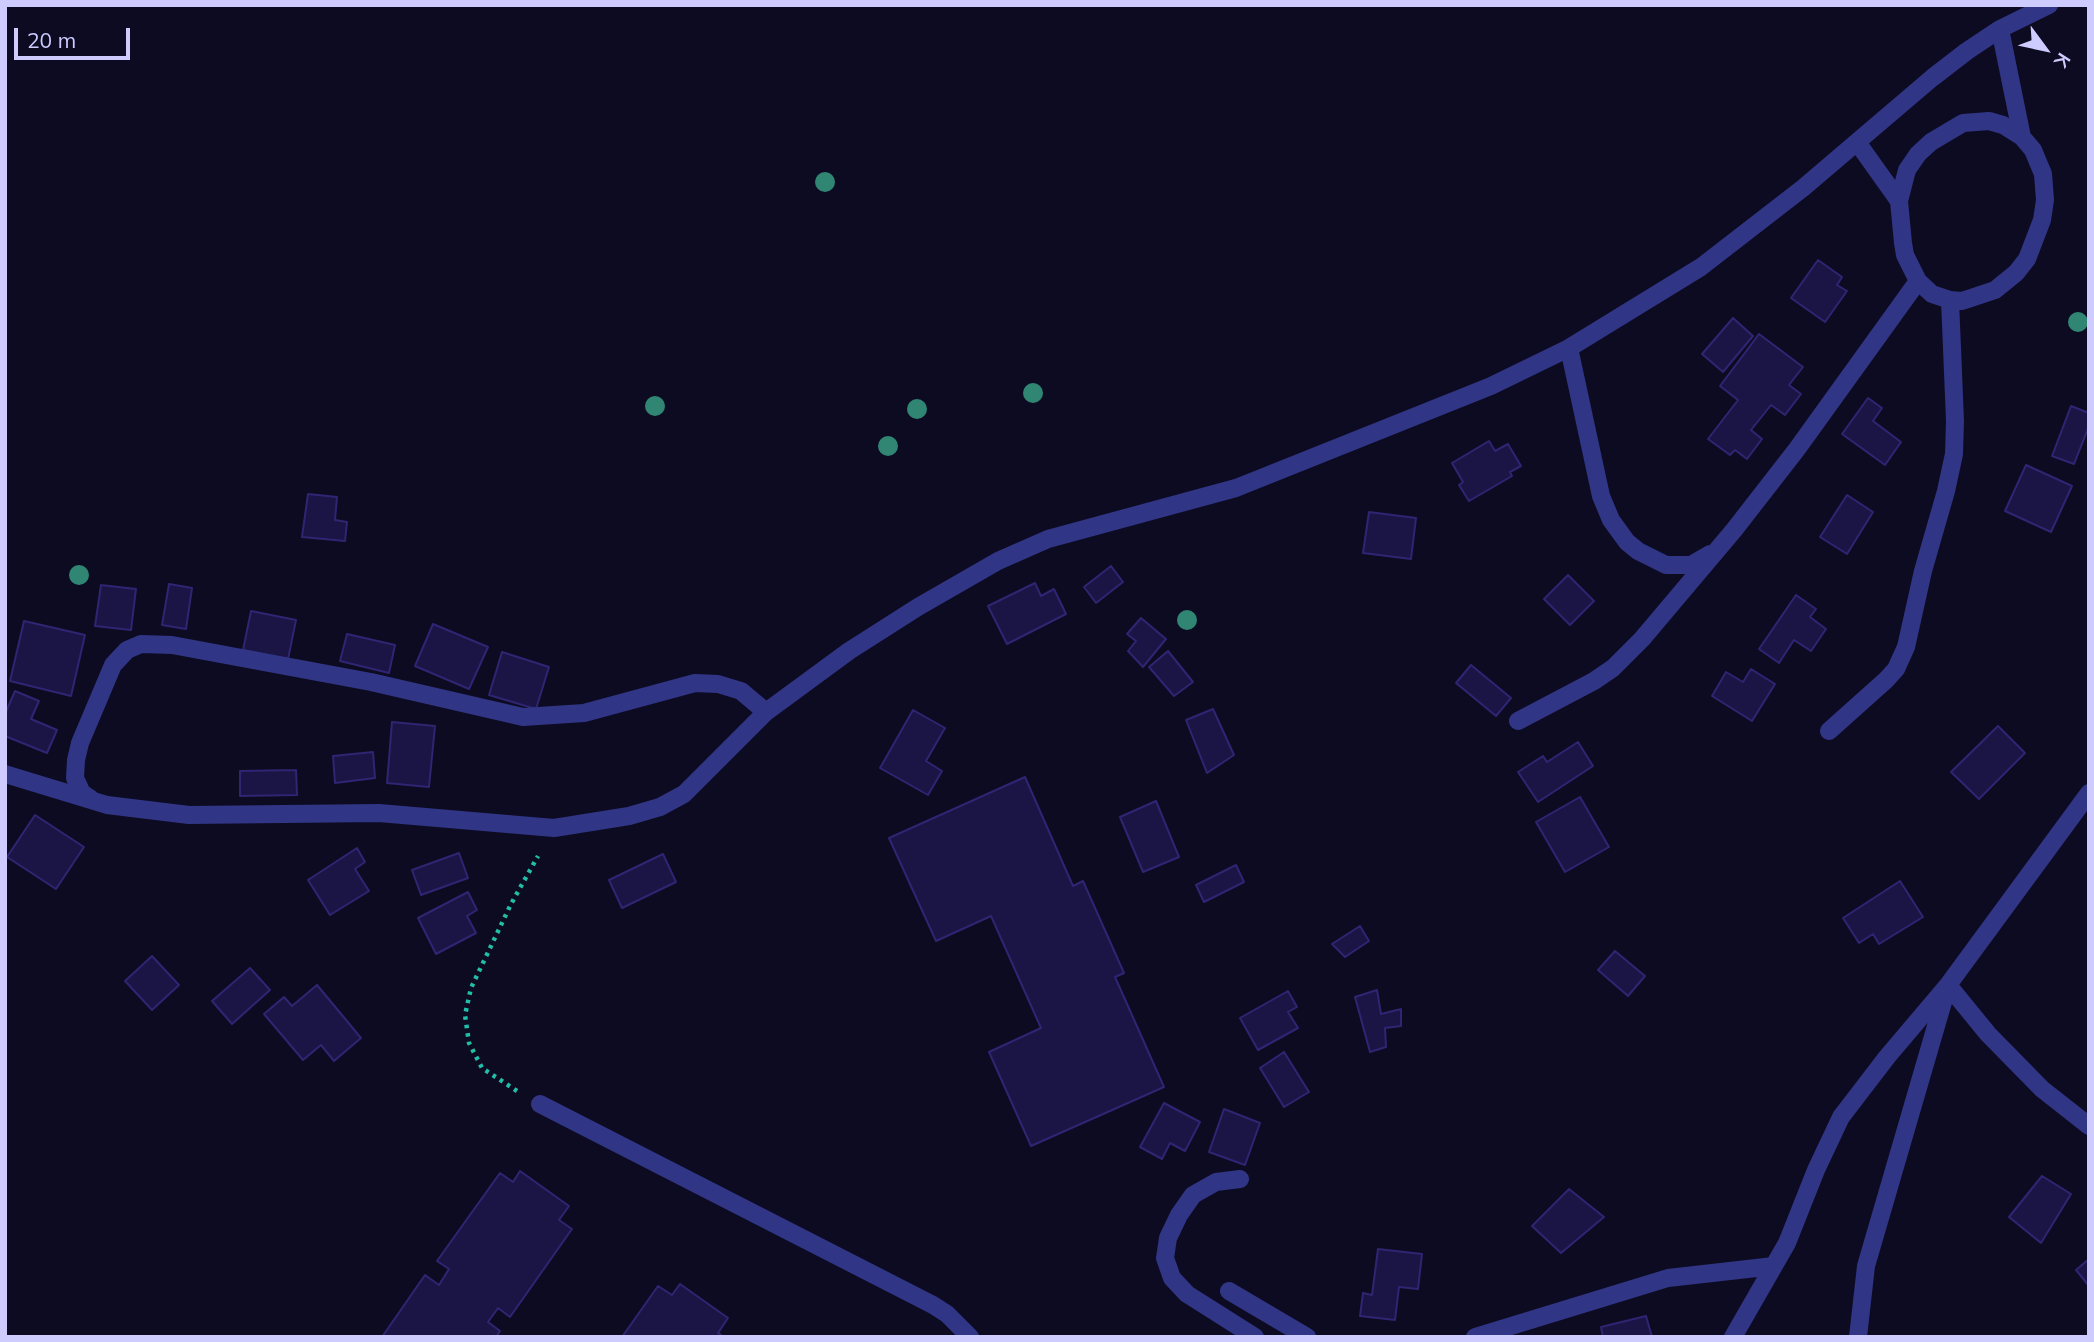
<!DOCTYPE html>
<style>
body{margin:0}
#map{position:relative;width:2094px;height:1342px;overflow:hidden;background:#0d0b22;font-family:Mulish,sans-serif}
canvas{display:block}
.frame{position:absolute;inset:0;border:7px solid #ceccff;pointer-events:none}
.north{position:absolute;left:2010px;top:14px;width:70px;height:70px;-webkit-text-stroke:5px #0d0b22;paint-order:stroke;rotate:123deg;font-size:19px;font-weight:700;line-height:28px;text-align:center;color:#ceccff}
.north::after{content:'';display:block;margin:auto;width:24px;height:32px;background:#ceccff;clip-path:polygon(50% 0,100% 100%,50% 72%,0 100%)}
.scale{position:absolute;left:14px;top:28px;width:116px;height:32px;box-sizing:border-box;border:4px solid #ceccff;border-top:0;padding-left:9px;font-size:21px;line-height:24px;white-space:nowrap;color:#ceccff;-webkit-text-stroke:5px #0d0b22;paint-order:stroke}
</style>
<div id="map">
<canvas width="2094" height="1342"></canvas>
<div class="frame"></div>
<div class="north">K</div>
<div class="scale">20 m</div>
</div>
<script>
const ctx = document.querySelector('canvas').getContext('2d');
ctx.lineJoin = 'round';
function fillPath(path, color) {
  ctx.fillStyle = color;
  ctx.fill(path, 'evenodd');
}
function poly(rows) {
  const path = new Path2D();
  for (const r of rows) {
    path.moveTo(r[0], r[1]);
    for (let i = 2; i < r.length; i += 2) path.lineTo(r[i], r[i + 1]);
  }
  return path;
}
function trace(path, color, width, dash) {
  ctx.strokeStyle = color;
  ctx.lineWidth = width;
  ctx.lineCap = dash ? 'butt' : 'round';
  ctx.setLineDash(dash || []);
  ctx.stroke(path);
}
const building = poly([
 [1818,260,1842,277,1837,285,1847,291,1825,322,1791,298,1818,260],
 [1733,318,1753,336,1723,372,1702,354,1733,318],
 [1759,334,1803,367,1789,385,1801,394,1785,415,1771,405,1751,430,1762,439,1747,459,1735,450,1730,455,1708,439,1738,400,1720,386,1759,334],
 [1868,398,1882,408,1873,421,1901,442,1885,465,1842,434,1868,398],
 [2071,406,2089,413,2089,426,2074,464,2052,456,2071,406],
 [1489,441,1495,451,1508,444,1521,466,1510,472,1512,476,1469,501,1459,485,1463,482,1452,463,1489,441],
 [2026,465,2072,486,2051,532,2005,511,2026,465],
 [308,494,337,497,335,520,347,522,345,541,302,537,308,494],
 [1847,495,1873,512,1847,554,1820,537,1847,495],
 [1369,512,1416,518,1411,559,1363,553,1369,512],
 [1111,566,1123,582,1096,603,1084,587,1111,566],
 [1568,575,1594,601,1570,625,1544,599,1568,575],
 [1035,583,1041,596,1054,589,1066,614,1007,644,988,606,1035,583],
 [169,584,192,588,186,629,162,625,169,584],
 [101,585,136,589,131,630,95,626,101,585],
 [1796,595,1816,609,1810,617,1826,629,1811,651,1794,640,1779,663,1759,649,1796,595],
 [251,611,296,620,288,659,243,650,251,611],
 [1141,618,1166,639,1143,667,1128,651,1136,641,1127,634,1141,618],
 [24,621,85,635,71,696,10,681,24,621],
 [433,624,488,647,469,689,415,666,433,624],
 [347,634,395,645,389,673,340,661,347,634],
 [1168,651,1193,682,1174,696,1149,667,1168,651],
 [502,652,549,667,536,709,489,695,502,652],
 [1471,665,1511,698,1496,716,1456,683,1471,665],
 [1751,669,1775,684,1752,721,1712,696,1726,672,1743,682,1751,669],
 [15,691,39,701,31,719,57,730,47,753,5,736,5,714,15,691],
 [1213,709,1234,755,1207,773,1186,720,1213,709],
 [913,710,945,728,926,761,942,771,928,795,880,768,913,710],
 [392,722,435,726,429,787,387,783,392,722],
 [1998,726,2025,753,1979,799,1951,772,1998,726],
 [1578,742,1593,766,1538,802,1518,772,1543,756,1547,762,1578,742],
 [373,752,375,778,335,783,333,756,373,752],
 [296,770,297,795,240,796,240,771,296,770],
 [1025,777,1073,886,1083,881,1124,973,1115,977,1164,1087,1031,1146,989,1052,1041,1028,991,916,936,941,889,838,1025,777],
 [1580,797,1609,847,1565,872,1536,822,1580,797],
 [1156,801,1179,857,1143,872,1120,817,1156,801],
 [35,815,84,847,56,889,7,857,35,815],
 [357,848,365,862,355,869,369,891,330,915,308,880,357,848],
 [459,853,468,878,421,895,412,870,459,853],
 [663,854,676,882,622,908,609,880,663,854],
 [1236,865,1244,882,1204,902,1196,885,1236,865],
 [1900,881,1923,917,1879,944,1873,934,1859,943,1843,918,1900,881],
 [468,892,477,910,467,916,476,933,436,954,418,918,468,892],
 [1360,926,1369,941,1345,957,1332,944,1360,926],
 [1615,951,1645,976,1628,996,1598,970,1615,951],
 [152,956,179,985,152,1010,125,981,152,956],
 [250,968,270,990,232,1024,212,1001,250,968],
 [317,985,361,1038,334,1061,321,1045,303,1060,264,1014,284,997,292,1006,317,985],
 [1377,990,1381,1014,1401,1009,1401,1026,1385,1028,1386,1047,1370,1052,1355,997,1377,990],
 [1288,991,1297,1007,1288,1012,1298,1028,1258,1050,1240,1018,1288,991],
 [1284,1052,1309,1092,1284,1107,1260,1068,1284,1052],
 [1164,1103,1200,1122,1185,1151,1170,1143,1162,1159,1140,1147,1164,1103],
 [1224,1109,1260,1123,1245,1165,1209,1152,1224,1109],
 [520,1171,569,1206,559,1220,572,1229,510,1317,498,1308,488,1322,500,1331,496,1337,382,1337,425,1275,439,1285,449,1269,437,1261,500,1173,513,1182,520,1171],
 [2042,1176,2071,1194,2041,1243,2009,1217,2042,1176],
 [1569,1189,1604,1217,1561,1253,1532,1226,1569,1189],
 [1378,1249,1422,1254,1418,1289,1399,1287,1395,1320,1360,1316,1363,1293,1372,1295,1378,1249],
 [2089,1259,2089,1286,2076,1270,2089,1259],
 [680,1284,728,1318,718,1333,724,1337,622,1337,658,1286,672,1295,680,1284],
 [1646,1316,1652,1337,1603,1337,1601,1327,1646,1316]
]);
const path = poly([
 [517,1091,482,1068,469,1043,465,1015,471,988,511,904,538,856]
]);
const street = poly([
 [2000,29,2022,137,2033,150,2043,174,2045,200,2042,220,2027,259,2016,273,1995,290,1962,301,1950,300,1932,294,1918,281,1905,255,1903,243,1899,201,1907,170,1918,154,1931,142,1963,123,1989,121,2003,125,2022,137],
 [1857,142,1899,201],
 [1569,348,1601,496,1611,520,1627,542,1638,551,1666,565,1691,565,1710,554],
 [1518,721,1594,681,1613,668,1642,639,1734,530,1797,449,1918,281],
 [1829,731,1886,680,1896,669,1906,647,1923,571,1946,491,1954,454,1955,421,1950,300],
 [5,774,107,805,189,815,379,813,554,828,629,816,660,807,684,794,766,712,849,651,918,607,998,561,1048,539,1236,488,1491,386,1569,348,1701,267,1803,188,1932,78,1967,51,2000,29,2049,5],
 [91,799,82,793,75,778,76,760,80,743,113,665,127,650,141,644,172,645,371,682,523,717,584,713,695,683,718,684,741,691,766,712],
 [540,1104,933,1305,947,1314,970,1337],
 [1240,1179,1216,1182,1193,1195,1179,1215,1168,1238,1165,1258,1172,1278,1187,1294,1255,1337],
 [1229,1291,1307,1337],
 [1475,1337,1668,1278,1774,1266],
 [1733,1337,1787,1243,1816,1170,1841,1117,1887,1057,1948,985,1988,1034,2042,1089,2089,1126],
 [1858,1337,1866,1266,1948,985,2089,793]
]);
const trees = [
 [825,182],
 [2078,322],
 [1033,393],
 [655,406],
 [917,409],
 [888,446],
 [79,575],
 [1187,620]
];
fillPath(building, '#1b1545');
trace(building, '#2e2573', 2);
trace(path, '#22bea7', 4.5, [3.5, 5]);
trace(street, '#313586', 18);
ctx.fillStyle = '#308673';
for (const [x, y] of trees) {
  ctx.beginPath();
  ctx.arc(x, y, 10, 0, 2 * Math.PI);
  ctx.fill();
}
</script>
